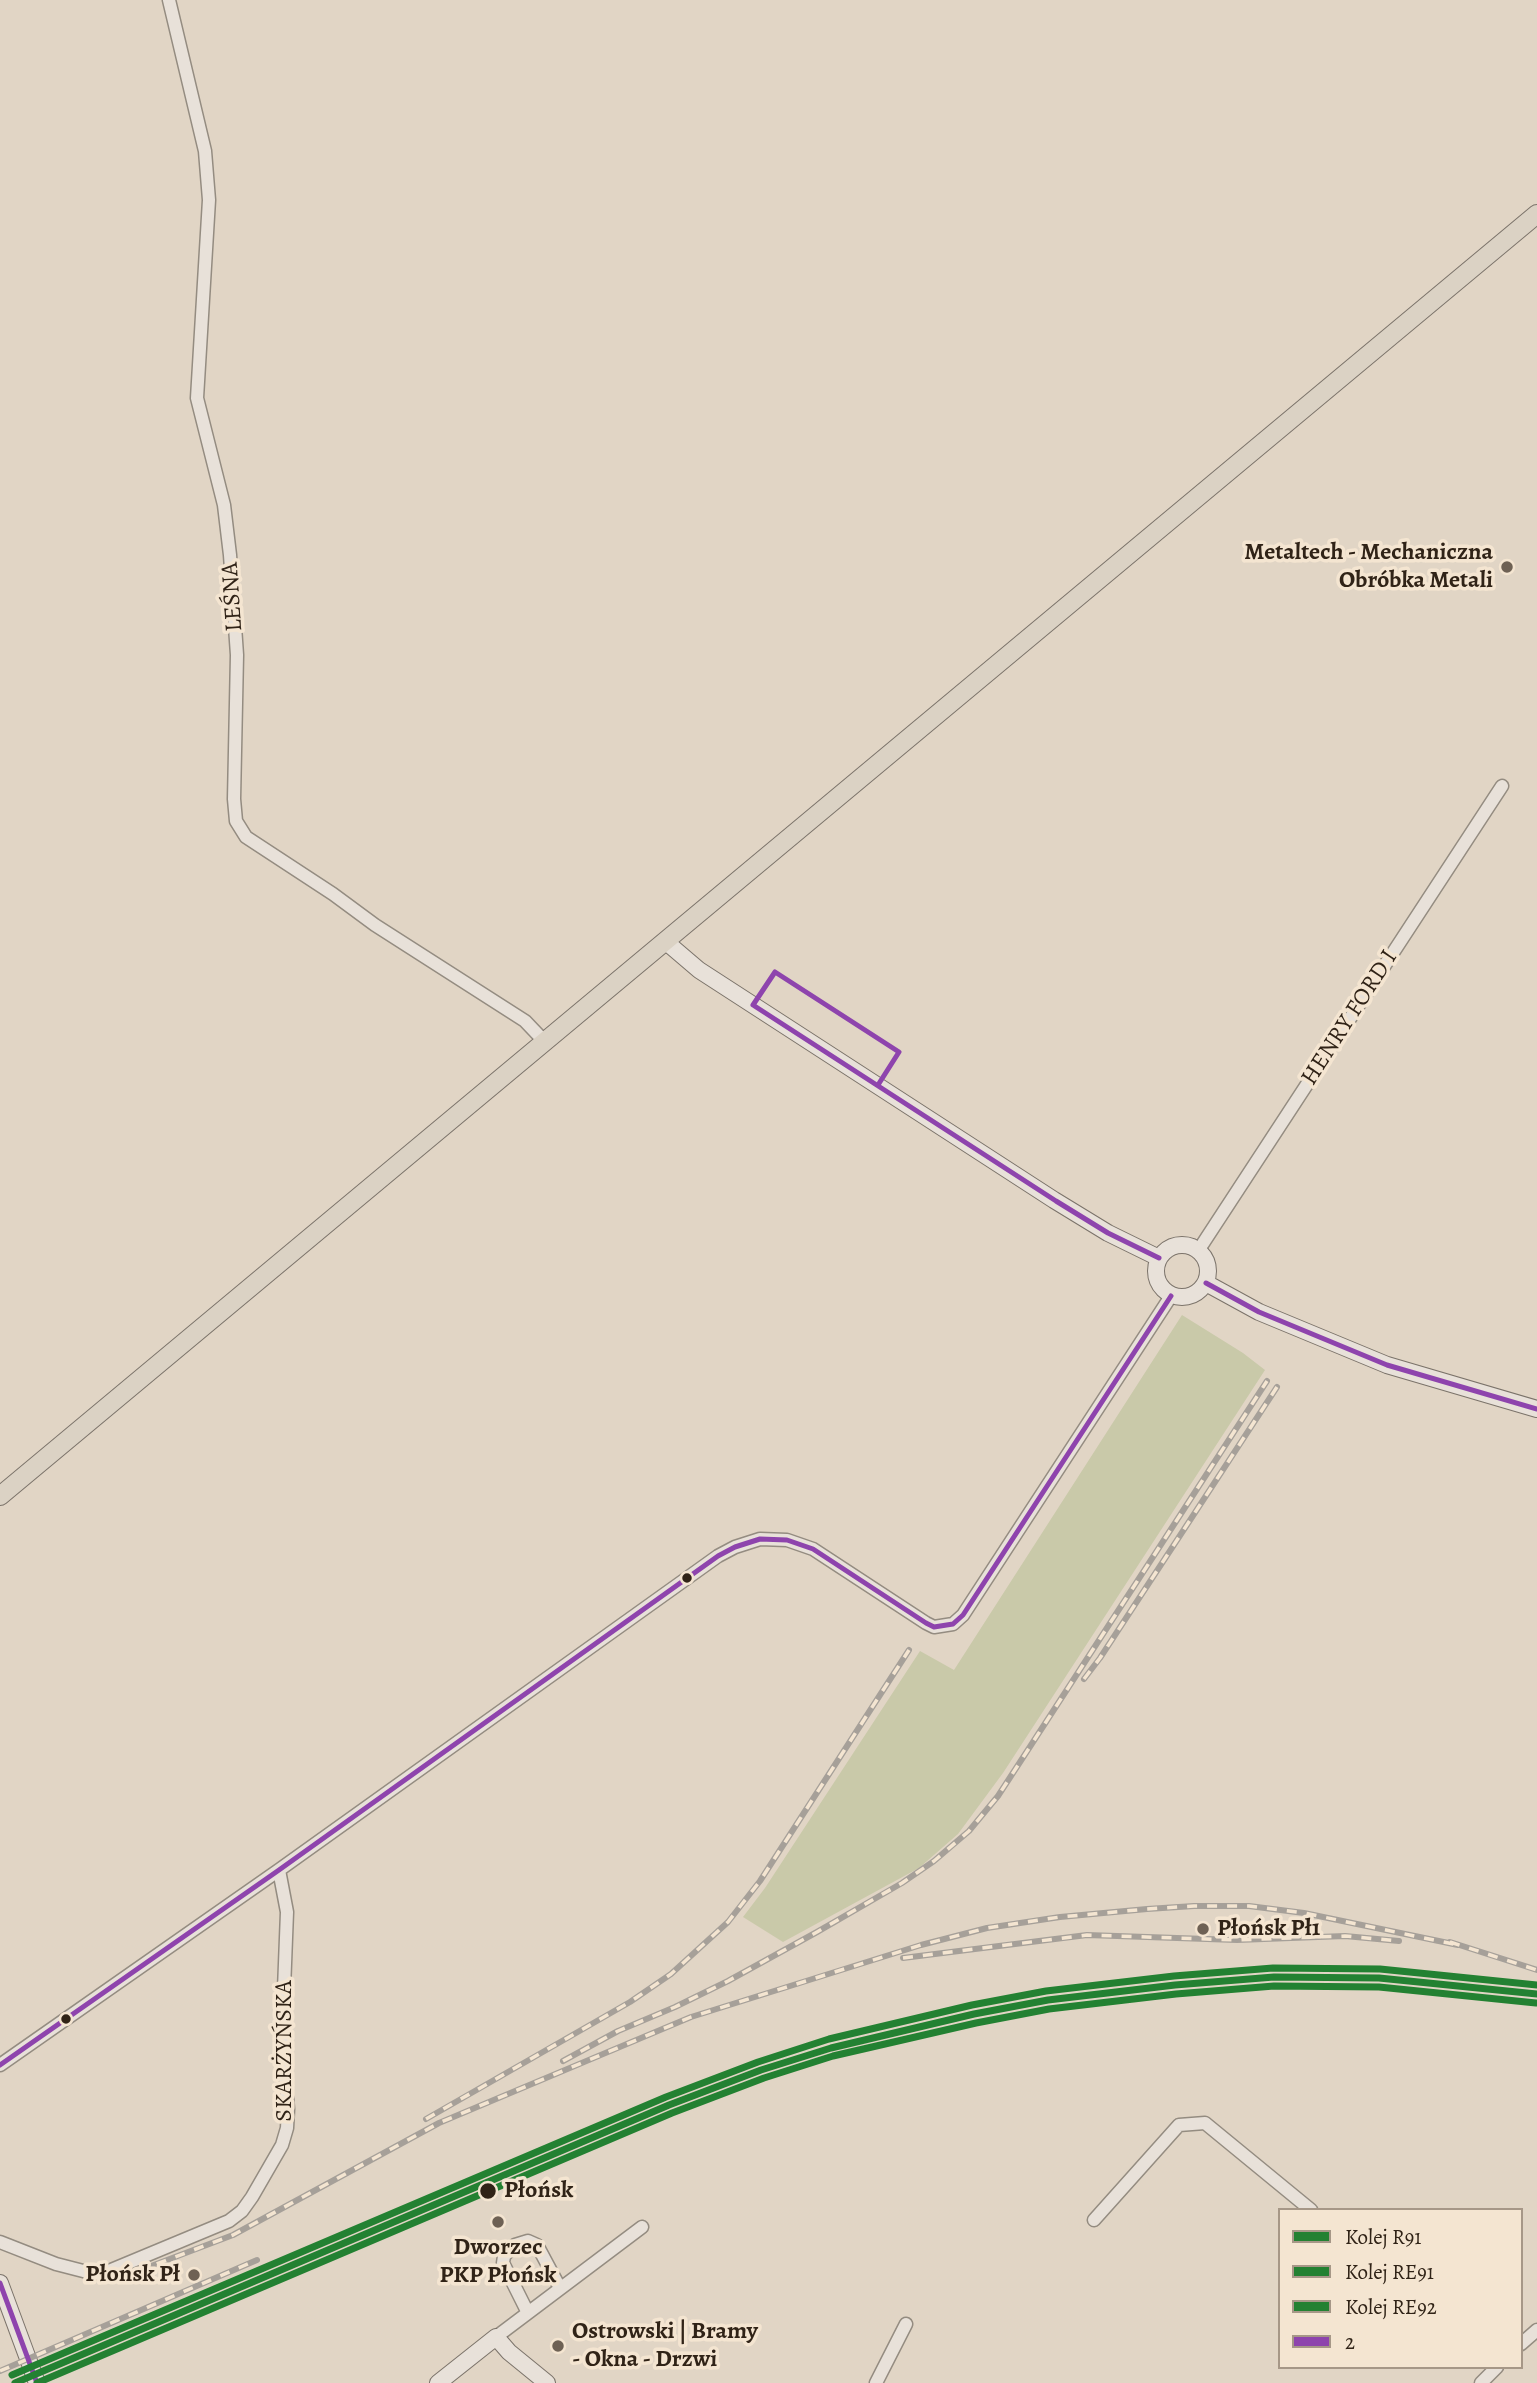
<!DOCTYPE html>
<meta charset="utf-8">
<style>
body{margin:0}
#map{position:relative;width:1537px;height:2383px;overflow:hidden;background:#e1d5c5;font-family:Alegreya,serif}
canvas{display:block}
.legend{position:absolute;left:1278px;top:2208px;width:245px;height:161px;box-sizing:border-box;background:#f4e5d1;border:2px solid #a69787;margin:0;padding:9px 12px;list-style:none;font-size:21px;color:#302317}
.legend li{display:flex;align-items:center;gap:14px;height:35px}
.legend b{width:35px;border:2px solid #a69787}
</style>
<div id="map">
<canvas width="1537" height="2383"></canvas>
<ul class="legend">
<li><b style="height:9px;background:#238132"></b>Kolej R91</li>
<li><b style="height:9px;background:#238132"></b>Kolej RE91</li>
<li><b style="height:9px;background:#238132"></b>Kolej RE92</li>
<li><b style="height:9px;background:#8e44ad"></b>2</li>
</ul>
</div>
<script>
const ctx = document.querySelector('canvas').getContext('2d');
ctx.lineJoin = 'round';
function fillPath(path, color) {
  ctx.fillStyle = color;
  ctx.fill(path, 'evenodd');
}
function poly(rows) {
  const path = new Path2D();
  for (const r of rows) {
    if (r.length === 3) {
      path.moveTo(r[0] + r[2], r[1]);
      path.arc(r[0], r[1], r[2], 0, 2 * Math.PI);
      continue;
    }
    path.moveTo(r[0], r[1]);
    for (let i = 2; i < r.length; i += 2) path.lineTo(r[i], r[i + 1]);
  }
  return path;
}
function trace(path, color, width, dash) {
  ctx.strokeStyle = color;
  ctx.lineWidth = width;
  ctx.lineCap = dash ? 'butt' : 'round';
  ctx.setLineDash(dash || []);
  ctx.stroke(path);
}
function drawText(font, color, halo, rows, align = 'center') {
  ctx.font = font + ' Alegreya,serif';
  ctx.lineWidth = 7;
  ctx.setLineDash([]);
  ctx.textBaseline = 'middle';
  ctx.strokeStyle = halo;
  ctx.fillStyle = color;
  for (const [text, x, y, turn = 0] of rows) {
    ctx.save();
    ctx.translate(x, y);
    ctx.rotate((+turn || 0) * Math.PI / 180);
    ctx.textAlign = isNaN(turn) ? turn : align;
    if (halo) ctx.strokeText(text, 0, 0);
    ctx.fillText(text, 0, 0);
    ctx.restore();
  }
}
const green = poly([
 [1182,1315,1243,1353,1265,1370,1003,1773,958,1834,919,1868,783,1942,743,1917,765,1888,920,1651,954,1670]
]);
const street = poly([
 [169,0,205,151,209,200,197,398,224,505,230,555,237,655,234,799,236,821,246,837,333,894,375,925,525,1021,545,1042],
 [1198,1251,1502,786],
 [0,2065,279,1870,718,1556,735,1547,760,1539,787,1540,813,1549,926,1623,934,1627,953,1624,963,1615,1171,1296],
 [1094,2220,1179,2125,1205,2123,1311,2210],
 [0,2242,56,2264,91,2273,104,2273,229,2221,242,2211,252,2197,282,2145,287,2128,288,2109,282,2041,287,1912,279,1870],
 [528,2313,503,2263,504,2256,515,2245,528,2241,537,2245,560,2288],
 [496,2337,642,2227],
 [1521,2344,1537,2330],
 [876,2383,906,2324],
 [1481,2383,1497,2367]
]);
const secondary = poly([
 [665,941,699,970,1054,1200,1108,1233,1159,1258],
 [1182,1271,26],
 [1206,1283,1259,1312,1387,1365,1537,1409],
 [0,2283,37,2383],
 [438,2383,496,2337,509,2352,547,2383]
]);
const primary = poly([
 [0,1496,1537,214]
]);
const rail = poly([
 [1084,1679,1100,1658,1277,1387],
 [1450,1942,1537,1970],
 [903,1958,1087,1935,1237,1940,1345,1936,1399,1941],
 [563,2061,618,2031,675,2007,728,1981,817,1932,902,1883,934,1861,969,1831,998,1796,1267,1381],
 [426,2119,630,2002,671,1974,728,1922,760,1881,909,1650],
 [138,2271,233,2235,439,2123,691,2017,921,1945,987,1928,1060,1917,1147,1909,1194,1906,1249,1906,1304,1913,1458,1945],
 [0,2371,257,2260]
]);
const bus1 = poly([
 [753,1005,1056,1201,1108,1233,1159,1258],
 [753,1005,775,972,899,1052,878,1085],
 [1206,1283,1259,1312,1387,1365,1537,1409],
 [0,2065,279,1870,718,1556,735,1547,760,1539,787,1540,813,1549,926,1623,934,1627,953,1624,963,1615,1171,1296],
 [0,2283,37,2383]
]);
const rail1 = poly([
 [15,2383,669,2105,761,2070,831,2048,974,2014,1048,2000,1175,1985,1274,1977,1379,1978,1537,1994]
]);
const rail2 = poly([
 [37,2383,672,2113,764,2078,833,2056,976,2023,1049,2009,1176,1994,1274,1986,1379,1987,1536,2003]
]);
const rail3 = poly([
 [12,2375,666,2097,758,2062,829,2039,972,2005,1046,1991,1174,1976,1273,1968,1380,1969,1537,1985]
]);
const markers = [
 [1507,567,7,"#6e6154"],
 [687,1578,6,"#302317"],
 [1203,1929,7,"#6e6154"],
 [66,2019,6,"#302317"],
 [488,2191,9,"#302317"],
 [498,2222,7,"#6e6154"],
 [194,2275,7,"#6e6154"],
 [558,2346,7,"#6e6154"]
];
const poiNames = [
 ["Metaltech - Mechaniczna",1493,553],
 ["Obróbka Metali",1493,581],
 ["Płońsk Pł1",1217,1929,"left"],
 ["Dworzec",498,2248,"center"],
 ["PKP Płońsk",498,2276,"center"],
 ["Płońsk Pł",180,2275],
 ["Ostrowski | Bramy",572,2332,"left"],
 ["- Okna - Drzwi",572,2360,"left"]
];
const streetNames = [
 ["LEŚNA",233,597,-94],
 ["HENRY FORD I",1350,1018,-57],
 ["SKARŻYŃSKA",285,2051,-90]
];
const stopNames = [
 ["Płońsk",504,2191]
];
fillPath(green, '#c9c9a9');
trace(street, '#948c81', 15);
trace(secondary, '#7b736a', 18);
trace(primary, '#7b736a', 20);
trace(street, '#e8e1d9', 12);
trace(secondary, '#e8e1d9', 16);
trace(primary, '#dbd2c4', 18);
trace(rail, '#a6a099', 6);
trace(rail, '#f4e5d1', 3.5, [10]);
trace(bus1, '#8e44ad', 5);
trace(rail1, '#238132', 7);
trace(rail2, '#238132', 7);
trace(rail3, '#238132', 7);
for (const [x, y, r, color] of markers) {
  const dot = new Path2D();
  dot.arc(x, y, r, 0, 2 * Math.PI);
  ctx.fillStyle = color;
  ctx.fill(dot);
  trace(dot, '#f4e5d1', 2.5);
}
drawText('bold 24px', '#302317', '#f4e5d1', poiNames, 'right');
drawText('24px', '#302317', '#f4e5d1', streetNames);
drawText('bold 24px', '#302317', '#f4e5d1', stopNames, 'left');
</script>
